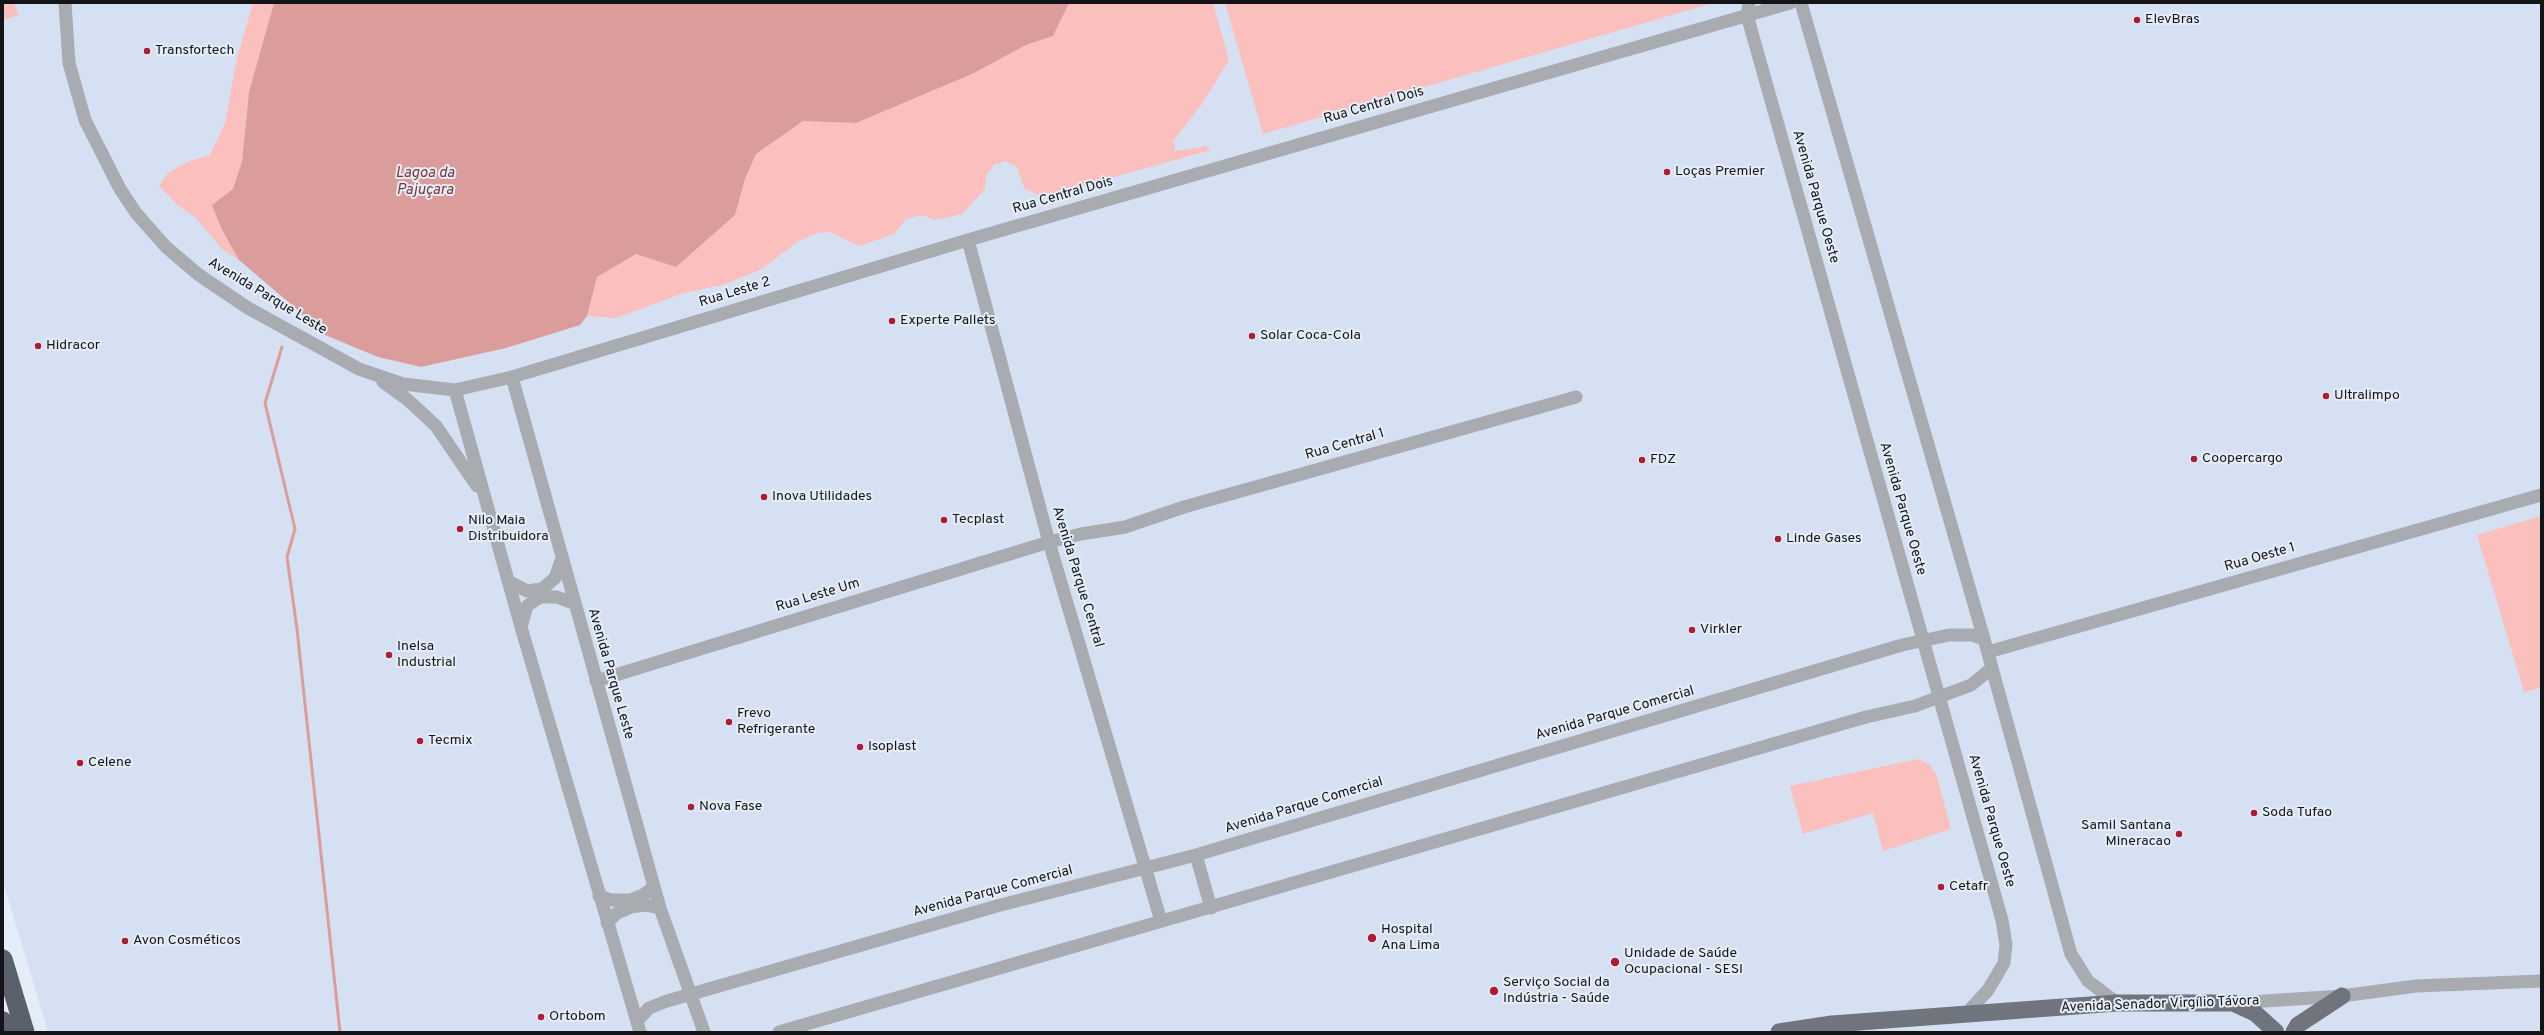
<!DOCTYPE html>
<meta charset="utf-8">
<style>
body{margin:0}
#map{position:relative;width:2544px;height:1035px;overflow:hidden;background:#e5edf9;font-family:Overpass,sans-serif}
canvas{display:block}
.frame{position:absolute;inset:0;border:4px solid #121418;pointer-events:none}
</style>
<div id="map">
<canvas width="2544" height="1035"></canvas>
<div class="frame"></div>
</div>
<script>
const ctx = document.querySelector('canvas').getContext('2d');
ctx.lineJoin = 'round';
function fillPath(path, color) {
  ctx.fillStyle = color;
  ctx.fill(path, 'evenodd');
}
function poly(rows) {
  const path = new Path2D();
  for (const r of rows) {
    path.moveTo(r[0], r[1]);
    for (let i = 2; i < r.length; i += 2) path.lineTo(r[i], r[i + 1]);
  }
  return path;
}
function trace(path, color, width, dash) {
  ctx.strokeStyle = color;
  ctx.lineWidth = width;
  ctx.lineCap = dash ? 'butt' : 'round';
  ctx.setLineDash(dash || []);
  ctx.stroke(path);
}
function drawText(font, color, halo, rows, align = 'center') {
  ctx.font = font + ' Overpass,sans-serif';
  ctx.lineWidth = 4;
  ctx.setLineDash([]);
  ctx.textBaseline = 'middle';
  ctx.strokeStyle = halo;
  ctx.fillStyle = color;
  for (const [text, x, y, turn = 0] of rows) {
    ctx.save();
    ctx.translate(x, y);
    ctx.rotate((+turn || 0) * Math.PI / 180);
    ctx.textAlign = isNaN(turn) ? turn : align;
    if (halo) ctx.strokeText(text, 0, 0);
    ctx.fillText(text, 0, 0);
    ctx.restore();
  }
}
const built = poly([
 [3,3,2541,3,2541,1032,48,1032,3,882]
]);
const green = poly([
 [3,3,14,3,19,15,3,20],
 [253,3,274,3,249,92,242,161,233,189,212,205,221,229,239,260,222,249,196,218,177,205,159,186,168,173,187,162,210,155,225,123,237,58],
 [1069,3,1213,3,1229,60,1202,104,1174,140,1175,151,1206,146,1211,150,1042,197,1024,188,1017,167,1005,161,994,165,986,176,985,189,962,214,935,220,922,215,906,219,894,234,859,246,830,232,817,233,797,242,762,269,726,284,684,293,616,318,587,316,597,277,636,254,676,267,735,215,745,179,756,154,803,121,856,123,972,74,1026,45,1053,36],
 [1225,3,1713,3,1263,134],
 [2541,516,2541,688,2524,692,2477,535],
 [1918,759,1929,764,1936,774,1951,829,1883,851,1873,813,1803,834,1790,786]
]);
const water = poly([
 [274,3,1069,3,1053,36,1026,45,972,74,856,123,803,121,756,154,745,179,735,215,676,267,636,254,597,277,587,316,580,325,506,348,421,367,378,357,318,332,300,312,239,260,221,228,212,205,233,189,242,161,249,92]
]);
const stream = poly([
 [282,347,265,403,295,529,287,557,297,629,340,1032]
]);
const minor = poly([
 [65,3,69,63,85,120,120,189,136,213,166,247,199,275,248,308,359,369,403,384,455,390,512,377,968,240,1790,3],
 [1749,3,1747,15,2002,920,2006,945,2004,963,1988,990,1966,1014],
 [1801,3,1984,639,2071,954,2088,981,2117,1003],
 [968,240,1049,542,1161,921],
 [512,377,660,908,704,1032],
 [383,382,408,400,436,426,477,486],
 [455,390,521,627,640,1032],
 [508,581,527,591,542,589,555,578,561,561],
 [521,627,527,606,540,597,557,597,573,603],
 [1988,652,2541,495],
 [596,681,1049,542,1081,534,1125,527,1184,507,1576,397],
 [1196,855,1211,908],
 [599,896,611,900,630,900,643,895,654,887],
 [607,923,617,913,631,907,645,905,660,908],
 [2234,1003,2342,996,2416,986,2541,981],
 [638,1020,649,1008,667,1001,997,906,1196,855,1902,645,1949,635,1972,635,1984,639],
 [779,1032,1866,717,1915,706,1971,685,1992,668]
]);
const major = poly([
 [1779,1032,1832,1024,2117,1003,2233,1003,2255,1013,2276,1032],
 [2294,1032,2298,1025,2342,996]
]);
const highway = poly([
 [3,959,25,1032],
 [3,1021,6,1032]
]);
const markers = [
 [2137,20,4,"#af1c30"],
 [147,51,4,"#af1c30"],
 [1667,172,4,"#af1c30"],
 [892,321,4,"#af1c30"],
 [1252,336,4,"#af1c30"],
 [38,346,4,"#af1c30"],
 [2326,396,4,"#af1c30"],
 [2194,459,4,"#af1c30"],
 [1642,460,4,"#af1c30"],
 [764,497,4,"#af1c30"],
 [944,520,4,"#af1c30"],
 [460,529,4,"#af1c30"],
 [1778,539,4,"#af1c30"],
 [1692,630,4,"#af1c30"],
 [389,655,4,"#af1c30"],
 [729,722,4,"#af1c30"],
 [420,741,4,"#af1c30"],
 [860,747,4,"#af1c30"],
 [80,763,4,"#af1c30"],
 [691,807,4,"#af1c30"],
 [2254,813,4,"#af1c30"],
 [2179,834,4,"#af1c30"],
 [1941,887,4,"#af1c30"],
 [1372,938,5,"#af1c30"],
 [125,941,4,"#af1c30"],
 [1615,962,5,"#af1c30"],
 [1494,991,5,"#af1c30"],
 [541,1017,4,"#af1c30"]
];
const poiNames = [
 ["ElevBras",2145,20],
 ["Transfortech",155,51],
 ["Loças Premier",1675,172],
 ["Experte Pallets",900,321],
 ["Solar Coca-Cola",1260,336],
 ["Hidracor",46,346],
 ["Ultralimpo",2334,396],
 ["Coopercargo",2202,459],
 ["FDZ",1650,460],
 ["Inova Utilidades",772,497],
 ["Tecplast",952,520],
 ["Nilo Maia",468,521],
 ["Distribuidora",468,537],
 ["Linde Gases",1786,539],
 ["Virkler",1700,630],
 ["Inelsa",397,647],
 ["Industrial",397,663],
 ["Frevo",737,714],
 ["Refrigerante",737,730],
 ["Tecmix",428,741],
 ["Isoplast",868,747],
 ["Celene",88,763],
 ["Nova Fase",699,807],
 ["Soda Tufao",2262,813],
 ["Samil Santana",2171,826,"right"],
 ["Mineracao",2171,842,"right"],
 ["Cetafr",1949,887],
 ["Hospital",1381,930],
 ["Ana Lima",1381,946],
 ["Avon Cosméticos",133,941],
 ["Unidade de Saúde",1624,954],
 ["Ocupacional - SESI",1624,970],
 ["Serviço Social da",1503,983],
 ["Indústria - Saúde",1503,999],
 ["Ortobom",549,1017]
];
const streetNames = [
 ["Rua Central Dois",1374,106,-16],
 ["Rua Central Dois",1063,196,-16],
 ["Avenida Parque Oeste",1815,197,74],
 ["Rua Leste 2",735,293,-17],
 ["Avenida Parque Leste",267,297,31],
 ["Rua Central 1",1345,445,-16],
 ["Avenida Parque Oeste",1902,509,74],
 ["Rua Oeste 1",2260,558,-16],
 ["Avenida Parque Central",1077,577,73],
 ["Rua Leste Um",818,596,-17],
 ["Avenida Parque Leste",610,674,74],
 ["Avenida Parque Comercial",1615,714,-16],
 ["Avenida Parque Comercial",1304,806,-17],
 ["Avenida Parque Oeste",1991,821,74],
 ["Avenida Parque Comercial",993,892,-15],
 ["Avenida Senador Virgílio Távora",2160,1005,-2]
];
const waterNames = [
 ["Lagoa da",425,174],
 ["Pajuçara",425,191]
];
fillPath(built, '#d5e1f3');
fillPath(green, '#fbbfbd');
fillPath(water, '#db9d9b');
trace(stream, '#db9d9b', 3);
trace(minor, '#a8abb0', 13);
trace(major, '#6f747d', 17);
trace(highway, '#5a616b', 19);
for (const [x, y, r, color] of markers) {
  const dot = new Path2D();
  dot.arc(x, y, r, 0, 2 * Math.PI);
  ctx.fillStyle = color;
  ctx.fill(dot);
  trace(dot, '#e5edf9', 1.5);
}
drawText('14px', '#121418', '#e5edf9', poiNames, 'left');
drawText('14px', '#121418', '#e5edf9', streetNames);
drawText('italic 15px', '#7d3234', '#e5edf9', waterNames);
</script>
